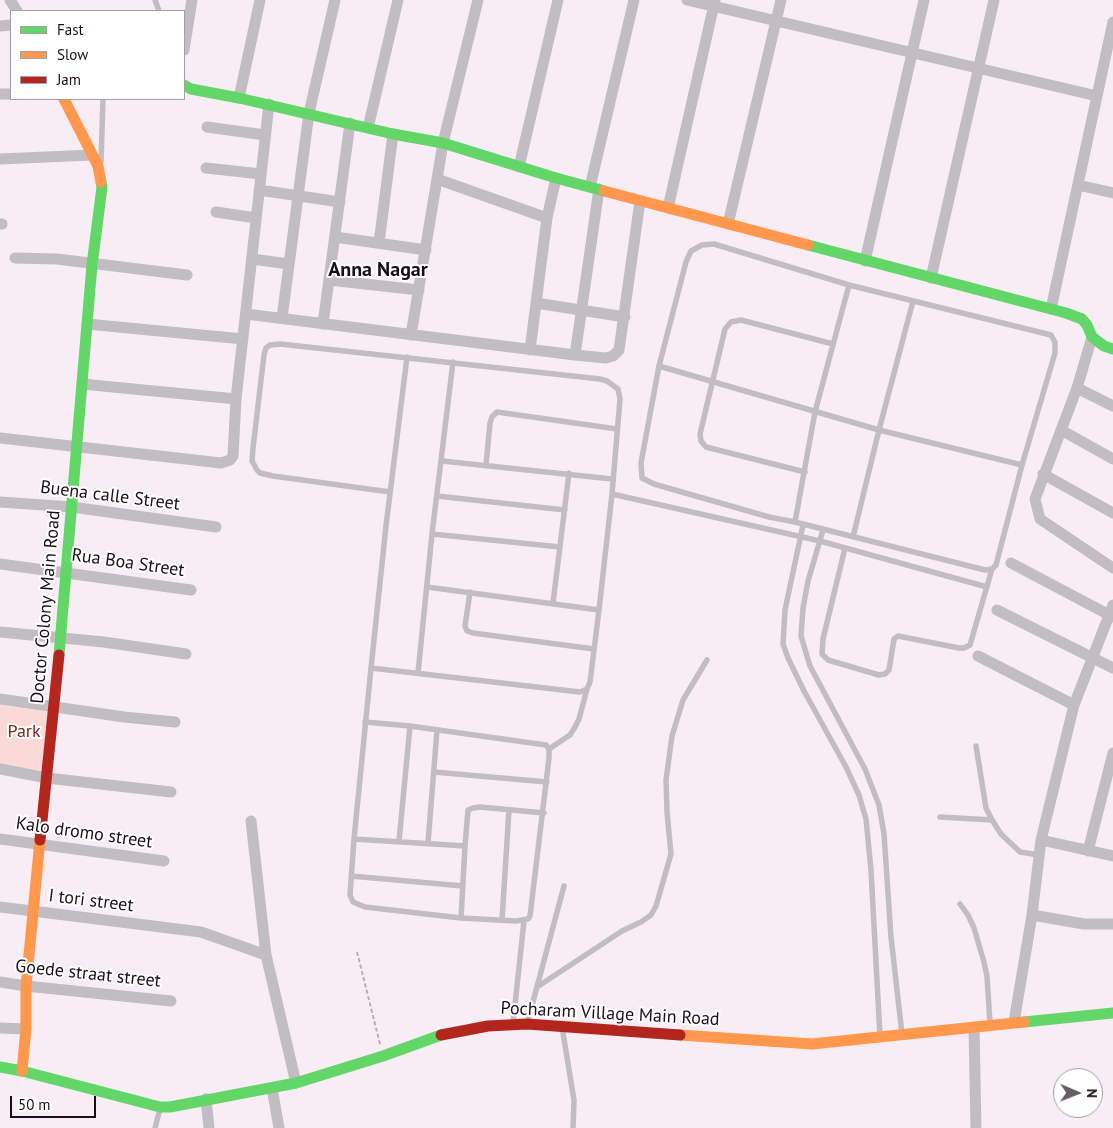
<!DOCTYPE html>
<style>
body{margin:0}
#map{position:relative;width:1113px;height:1128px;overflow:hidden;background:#f8edf5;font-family:"PT Sans",sans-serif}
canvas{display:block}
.legend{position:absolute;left:10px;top:10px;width:175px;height:90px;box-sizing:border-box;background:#fff;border:1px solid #a39fa2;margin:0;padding:6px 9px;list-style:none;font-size:15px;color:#190e16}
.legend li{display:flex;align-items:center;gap:10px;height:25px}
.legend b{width:25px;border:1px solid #a39fa2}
.north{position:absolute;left:1053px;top:1068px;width:50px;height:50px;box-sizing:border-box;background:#fff;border:1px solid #a39fa2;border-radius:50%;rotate:91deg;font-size:14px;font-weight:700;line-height:20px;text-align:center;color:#190e16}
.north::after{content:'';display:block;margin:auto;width:18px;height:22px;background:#675c64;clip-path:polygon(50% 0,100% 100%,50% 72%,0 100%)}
.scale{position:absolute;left:10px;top:1096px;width:86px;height:22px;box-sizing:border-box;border:2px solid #190e16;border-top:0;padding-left:6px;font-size:15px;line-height:18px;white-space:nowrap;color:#190e16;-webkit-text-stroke:4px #fff;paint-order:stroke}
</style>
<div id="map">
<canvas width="1113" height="1128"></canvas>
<ul class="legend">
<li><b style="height:6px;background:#63d668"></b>Fast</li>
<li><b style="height:6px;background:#ff974d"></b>Slow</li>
<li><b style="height:6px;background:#b3261e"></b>Jam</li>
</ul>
<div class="north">N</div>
<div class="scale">50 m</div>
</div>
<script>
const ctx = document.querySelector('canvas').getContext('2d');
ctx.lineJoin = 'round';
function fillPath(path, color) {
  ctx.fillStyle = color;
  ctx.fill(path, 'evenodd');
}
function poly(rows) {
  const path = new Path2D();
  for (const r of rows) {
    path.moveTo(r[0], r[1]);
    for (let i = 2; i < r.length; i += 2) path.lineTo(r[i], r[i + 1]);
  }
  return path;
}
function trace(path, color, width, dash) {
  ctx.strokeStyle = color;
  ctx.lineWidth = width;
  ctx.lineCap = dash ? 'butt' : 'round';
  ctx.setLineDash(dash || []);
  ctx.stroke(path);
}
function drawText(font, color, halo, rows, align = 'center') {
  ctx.font = font + ' "PT Sans",sans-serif';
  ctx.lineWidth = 4;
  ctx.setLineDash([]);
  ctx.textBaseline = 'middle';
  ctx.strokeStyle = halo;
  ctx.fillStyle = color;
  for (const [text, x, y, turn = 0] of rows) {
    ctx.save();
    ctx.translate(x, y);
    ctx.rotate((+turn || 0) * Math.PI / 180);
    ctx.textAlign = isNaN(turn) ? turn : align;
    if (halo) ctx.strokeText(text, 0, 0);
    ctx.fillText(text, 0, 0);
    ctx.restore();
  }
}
const green = poly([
 [0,705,50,712,43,771,0,765]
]);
const path = poly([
 [357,952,380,1044]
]);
const lane = poly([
 [155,0,159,11],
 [101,162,103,99],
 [714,244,849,285,1051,335,1055,342,1055,353,1022,465,996,565,992,569,985,570,795,522,769,517,654,484,642,478,641,463,659,366,686,262,691,251,702,245,714,244],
 [659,366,879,430,1022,465],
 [442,461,612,479],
 [486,465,490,423,492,417,497,412,617,429],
 [805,472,706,447,701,441,700,434,725,329,731,322,741,320,833,344],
 [612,494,820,541,987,587],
 [437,496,565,510],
 [795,522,815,412,849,285],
 [803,525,785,610,783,644,788,658,804,691,846,767,859,795,866,819,871,870,880,1036],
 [823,530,808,581,803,608,801,636,810,666,865,769,879,805,884,834,891,937,902,1034],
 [432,534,560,547],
 [853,537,879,430,913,301],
 [845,548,823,639,822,654,828,660,879,675,885,674,889,670,894,639,898,636,959,648,964,648,970,645,992,569],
 [427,587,599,610],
 [470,592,465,626,467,631,473,633,594,649],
 [553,603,569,473],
 [371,668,580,692,587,689,590,682,599,610,612,494,620,399,618,389,607,381,600,379,280,344,270,345,266,348,264,355,253,448,252,461,257,470,260,473,273,476,390,492],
 [418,673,432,534,453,362],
 [365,722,410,726,546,745,549,749,549,758,530,916,528,919,516,921,461,918,365,907,353,902,350,895,354,839,371,668,386,526,407,357],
 [976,746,986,808,992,820,1001,834,1020,852,1039,855],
 [549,749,570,735,575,727,579,719,587,689],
 [434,772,547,782],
 [940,817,992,820],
 [354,839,465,846],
 [399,841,410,726],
 [428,843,437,730],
 [351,876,463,886],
 [960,904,968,915,974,928,984,962,987,976,990,1024],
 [461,918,465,846,468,810,473,808,480,807,544,813],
 [502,920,509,810],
 [537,987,622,931,641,922,651,915,656,906,671,854,667,812,666,780,672,736,683,700,707,660],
 [513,1023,524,921],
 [527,1024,564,886],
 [562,1027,574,1100,573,1128],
 [155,1128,160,1109]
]);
const street = poly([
 [10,0,17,11],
 [687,0,1097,96],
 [0,26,11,25],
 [184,50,192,0],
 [0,94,11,94],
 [239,98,260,0],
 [207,127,265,135],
 [368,128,398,0],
 [0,159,92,155],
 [519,167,558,0],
 [206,168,261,174],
 [437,179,547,218],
 [1078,185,1113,193],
 [590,187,634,0],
 [259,190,340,202],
 [668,208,715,0],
 [216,212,256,218],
 [0,224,2,224],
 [728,224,781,0],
 [335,237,426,250],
 [379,243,393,134],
 [15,258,57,259,187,275],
 [252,259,289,264],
 [865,261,924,0],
 [931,278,994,0],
 [329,280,419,290],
 [536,303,625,317],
 [1051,309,1113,22],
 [246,314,575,355,606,358,613,356,619,350,640,201],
 [282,318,309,113,335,0],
 [87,324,243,339],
 [323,324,350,123],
 [411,335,443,143,478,0],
 [1092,337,1077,388,1035,499,1040,519,1113,568],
 [530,350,547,218,556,178],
 [575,355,599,189],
 [82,384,236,399],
 [1077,388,1113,406],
 [1061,430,1113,459],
 [0,438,221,463,230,460,233,456,236,399,269,104],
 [1043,474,1113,513],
 [0,502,72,507,216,527],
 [1011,563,1113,617],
 [0,564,191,590],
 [997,610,1113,668],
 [0,632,104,642,186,654],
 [978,656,1074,705],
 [0,699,124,717,175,722],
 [0,769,47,778,171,792],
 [251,821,266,955,296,1083],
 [0,839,164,861],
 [1041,840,1113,856],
 [1088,851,1113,753],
 [0,907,201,932,266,955],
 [1032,915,1084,924,1113,924],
 [0,982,26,986,171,1001],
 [1014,1022,1032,915,1041,840,1074,705,1113,605],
 [974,1027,976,1128],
 [0,1028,26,1029],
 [272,1088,279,1128],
 [206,1099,209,1128]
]);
const fast = poly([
 [184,85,191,89,239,98,393,134,443,143,556,178,604,191],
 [808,245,1066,313,1082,319,1087,325,1092,337,1104,346,1113,349],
 [59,655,92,265,102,187,101,182],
 [1024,1022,1113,1013],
 [0,1067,22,1071,160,1107,170,1107,296,1083,383,1056,441,1035]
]);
const slow = poly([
 [64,99,98,166,101,182],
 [604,191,808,245],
 [680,1035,812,1044,1024,1022],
 [22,1071,26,1029,26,986,40,840]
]);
const jam = poly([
 [40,840,59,655],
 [441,1035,488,1026,527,1024,680,1035]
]);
const streetNames = [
 ["Buena calle Street",110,496,7],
 ["Rua Boa Street",128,563,8],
 ["Doctor Colony Main Road",46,607,-85],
 ["Kalo dromo street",84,833,8],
 ["I tori street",91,901,7],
 ["Goede straat street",88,974,6],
 ["Pocharam Village Main Road",610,1014,3]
];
const parkNames = [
 ["Park",24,732]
];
const quarterNames = [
 ["Anna Nagar",378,270]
];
fillPath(green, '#fad9d7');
trace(path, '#b5b0b4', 2, [4, 2.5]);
trace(lane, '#c1bdc2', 5.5);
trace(street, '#c1bdc2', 11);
trace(fast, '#63d668', 11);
trace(slow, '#ff974d', 11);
trace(jam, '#b3261e', 11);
drawText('18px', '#190e16', '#fff', streetNames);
drawText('18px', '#74271c', '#fff', parkNames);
drawText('bold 20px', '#190e16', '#fff', quarterNames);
</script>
